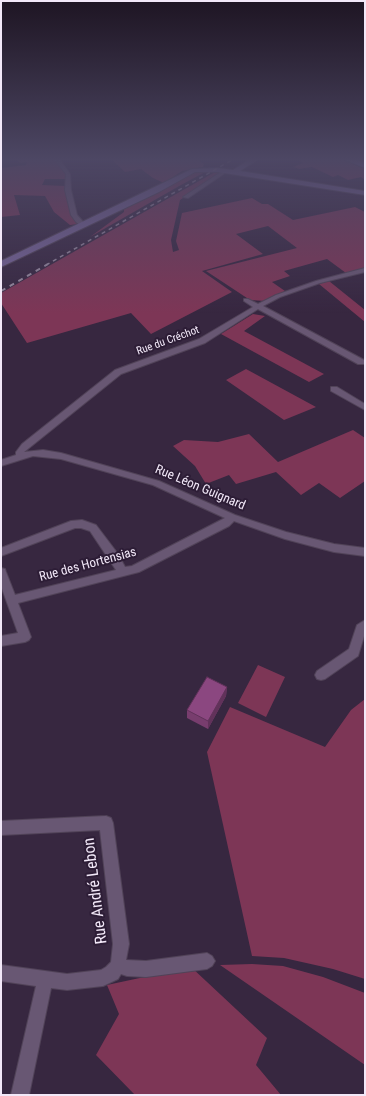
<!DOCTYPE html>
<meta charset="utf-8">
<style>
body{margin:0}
#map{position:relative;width:366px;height:1096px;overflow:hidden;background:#372740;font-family:"Roboto Condensed",sans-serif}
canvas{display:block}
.frame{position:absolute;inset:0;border:2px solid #f2e8f8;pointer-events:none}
</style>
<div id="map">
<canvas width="366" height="1096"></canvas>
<div class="frame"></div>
</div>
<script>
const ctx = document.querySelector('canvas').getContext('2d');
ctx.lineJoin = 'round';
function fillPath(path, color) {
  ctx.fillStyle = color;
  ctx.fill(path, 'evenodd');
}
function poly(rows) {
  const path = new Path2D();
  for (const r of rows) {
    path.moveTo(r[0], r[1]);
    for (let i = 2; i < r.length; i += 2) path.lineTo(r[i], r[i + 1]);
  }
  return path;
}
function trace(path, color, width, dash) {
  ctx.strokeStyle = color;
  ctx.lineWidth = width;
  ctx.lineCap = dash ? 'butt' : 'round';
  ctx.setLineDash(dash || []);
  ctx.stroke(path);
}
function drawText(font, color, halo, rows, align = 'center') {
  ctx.font = font + ' "Roboto Condensed",sans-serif';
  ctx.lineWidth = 4;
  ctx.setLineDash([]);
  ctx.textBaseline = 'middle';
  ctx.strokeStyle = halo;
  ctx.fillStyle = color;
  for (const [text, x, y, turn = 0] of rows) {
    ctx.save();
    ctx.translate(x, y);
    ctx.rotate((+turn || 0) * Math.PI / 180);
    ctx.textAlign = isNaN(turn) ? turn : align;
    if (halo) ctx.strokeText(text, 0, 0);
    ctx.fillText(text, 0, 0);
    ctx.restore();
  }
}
const green = poly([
 [17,160,56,160,65,172,66,179,45,179,42,185,66,186,74,219,78,224,70,225,54,212,45,196,14,195,20,215,1,217,1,168,26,165,27,162,20,163],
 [112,160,198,160,204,164,203,167,182,171,164,183,153,178,141,169,125,172],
 [298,160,343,160,365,169,365,180,361,177,348,180,338,175,333,177,312,167,299,169,293,167,303,163],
 [209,170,181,185,90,237,124,212,124,208,198,171],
 [215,172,222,173,180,200,171,240,173,252,179,250,176,241,182,213,252,198,262,204,268,204,293,220,355,207,365,212,365,269,346,273,327,259,284,271,290,276,272,282,285,291,265,301,250,300,206,271,297,248,268,226,236,234,263,254,202,271,232,292,151,334,131,313,27,343,1,303,1,293],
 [329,281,365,310,365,322,319,284],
 [253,314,265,316,244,331,324,374,309,382,221,334],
 [246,369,316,407,284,420,226,380],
 [353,430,365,438,365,481,340,498,319,483,301,495,276,472,236,484,229,475,206,484,195,466,173,446,184,440,218,442,249,434,278,462],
 [258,665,285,677,266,717,238,703],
 [365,699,365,979,333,969,284,958,252,956,207,752,230,707,325,747,351,710],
 [252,964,283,966,323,977,365,993,365,1065,220,965],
 [191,967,267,1038,256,1065,281,1095,135,1095,96,1055,119,1014,107,985]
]);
const street = poly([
 [55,160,60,160,70,174,71,190,77,215,85,224,85,226,81,226,76,222,71,215,65,190,66,174,55,160],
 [224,170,228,171,188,198,183,197,224,170],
 [365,268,365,272,320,283,280,297,263,306,364,360,364,364,358,364,258,309,205,343,121,374,24,452,43,450,61,453,159,481,235,515,286,532,334,544,365,548,365,556,334,552,285,539,234,521,229,526,139,572,18,603,31,637,29,640,25,642,1,646,1,636,18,633,1,586,1,568,5,569,6,572,15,595,116,570,90,531,81,528,75,528,1,556,1,548,71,521,82,520,96,525,118,554,125,567,132,566,225,518,153,485,61,459,33,456,1,466,1,460,16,455,16,452,22,444,115,370,199,339,253,307,244,301,244,299,248,299,258,304,276,295,316,281,365,268],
 [331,387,337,387,365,404,365,410,331,391,331,387],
 [365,620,365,633,358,656,325,679,321,680,317,679,315,675,317,671,349,649,357,625,365,620],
 [106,816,111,818,113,823,129,944,126,960,146,961,207,953,212,956,215,961,212,966,207,969,146,977,127,976,121,974,118,979,103,986,67,990,51,988,29,1095,11,1095,36,986,1,981,1,965,67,974,101,970,106,967,111,962,113,944,100,830,1,835,1,821,106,816]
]);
const secondary = poly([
 [249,160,257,160,240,171,365,191,365,195,218,172,195,172,159,192,1,267,1,261,192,169,218,168,233,170,249,160]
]);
const primary = poly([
 [346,160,356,160,365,163,365,168,346,160]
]);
const railFar1 = poly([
 [46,265,232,160]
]);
const rail = poly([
 [1,291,48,264]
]);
const wall = poly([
 [227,687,226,696,208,729,187,718,187,710]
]);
const shadedWall = poly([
 [227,687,226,696,208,729,208,721]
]);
const building = poly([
 [207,677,227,687,208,721,187,710,207,677]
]);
const farStreetnames = [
 ["Rue du Créchot",168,341,-20]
];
const streetNames = [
 ["Rue Léon Guignard",200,488,23],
 ["Rue des Hortensias",88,565,-15]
];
const nearStreetnames = [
 ["Rue André Lebon",96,891,-97]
];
fillPath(green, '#7d3656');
trace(street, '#514358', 2);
trace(secondary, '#514358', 2);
trace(primary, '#514358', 2);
fillPath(street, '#685773');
fillPath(secondary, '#776498');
fillPath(primary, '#8571be');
trace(railFar1, '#988ba0', 1.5, [4, 4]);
trace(rail, '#988ba0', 2, [5, 5]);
fillPath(wall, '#783d6e');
fillPath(shadedWall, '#61325a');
fillPath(building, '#8b4780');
trace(building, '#61325a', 1);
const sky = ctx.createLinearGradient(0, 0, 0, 313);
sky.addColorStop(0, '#1e1523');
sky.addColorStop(0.51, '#4d4764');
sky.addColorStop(1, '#4d476400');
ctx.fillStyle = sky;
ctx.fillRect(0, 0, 366, 313);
drawText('11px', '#f2e8f8', '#2d1d36', farStreetnames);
drawText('13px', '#f2e8f8', '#2d1d36', streetNames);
drawText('16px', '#f2e8f8', '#2d1d36', nearStreetnames);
</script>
